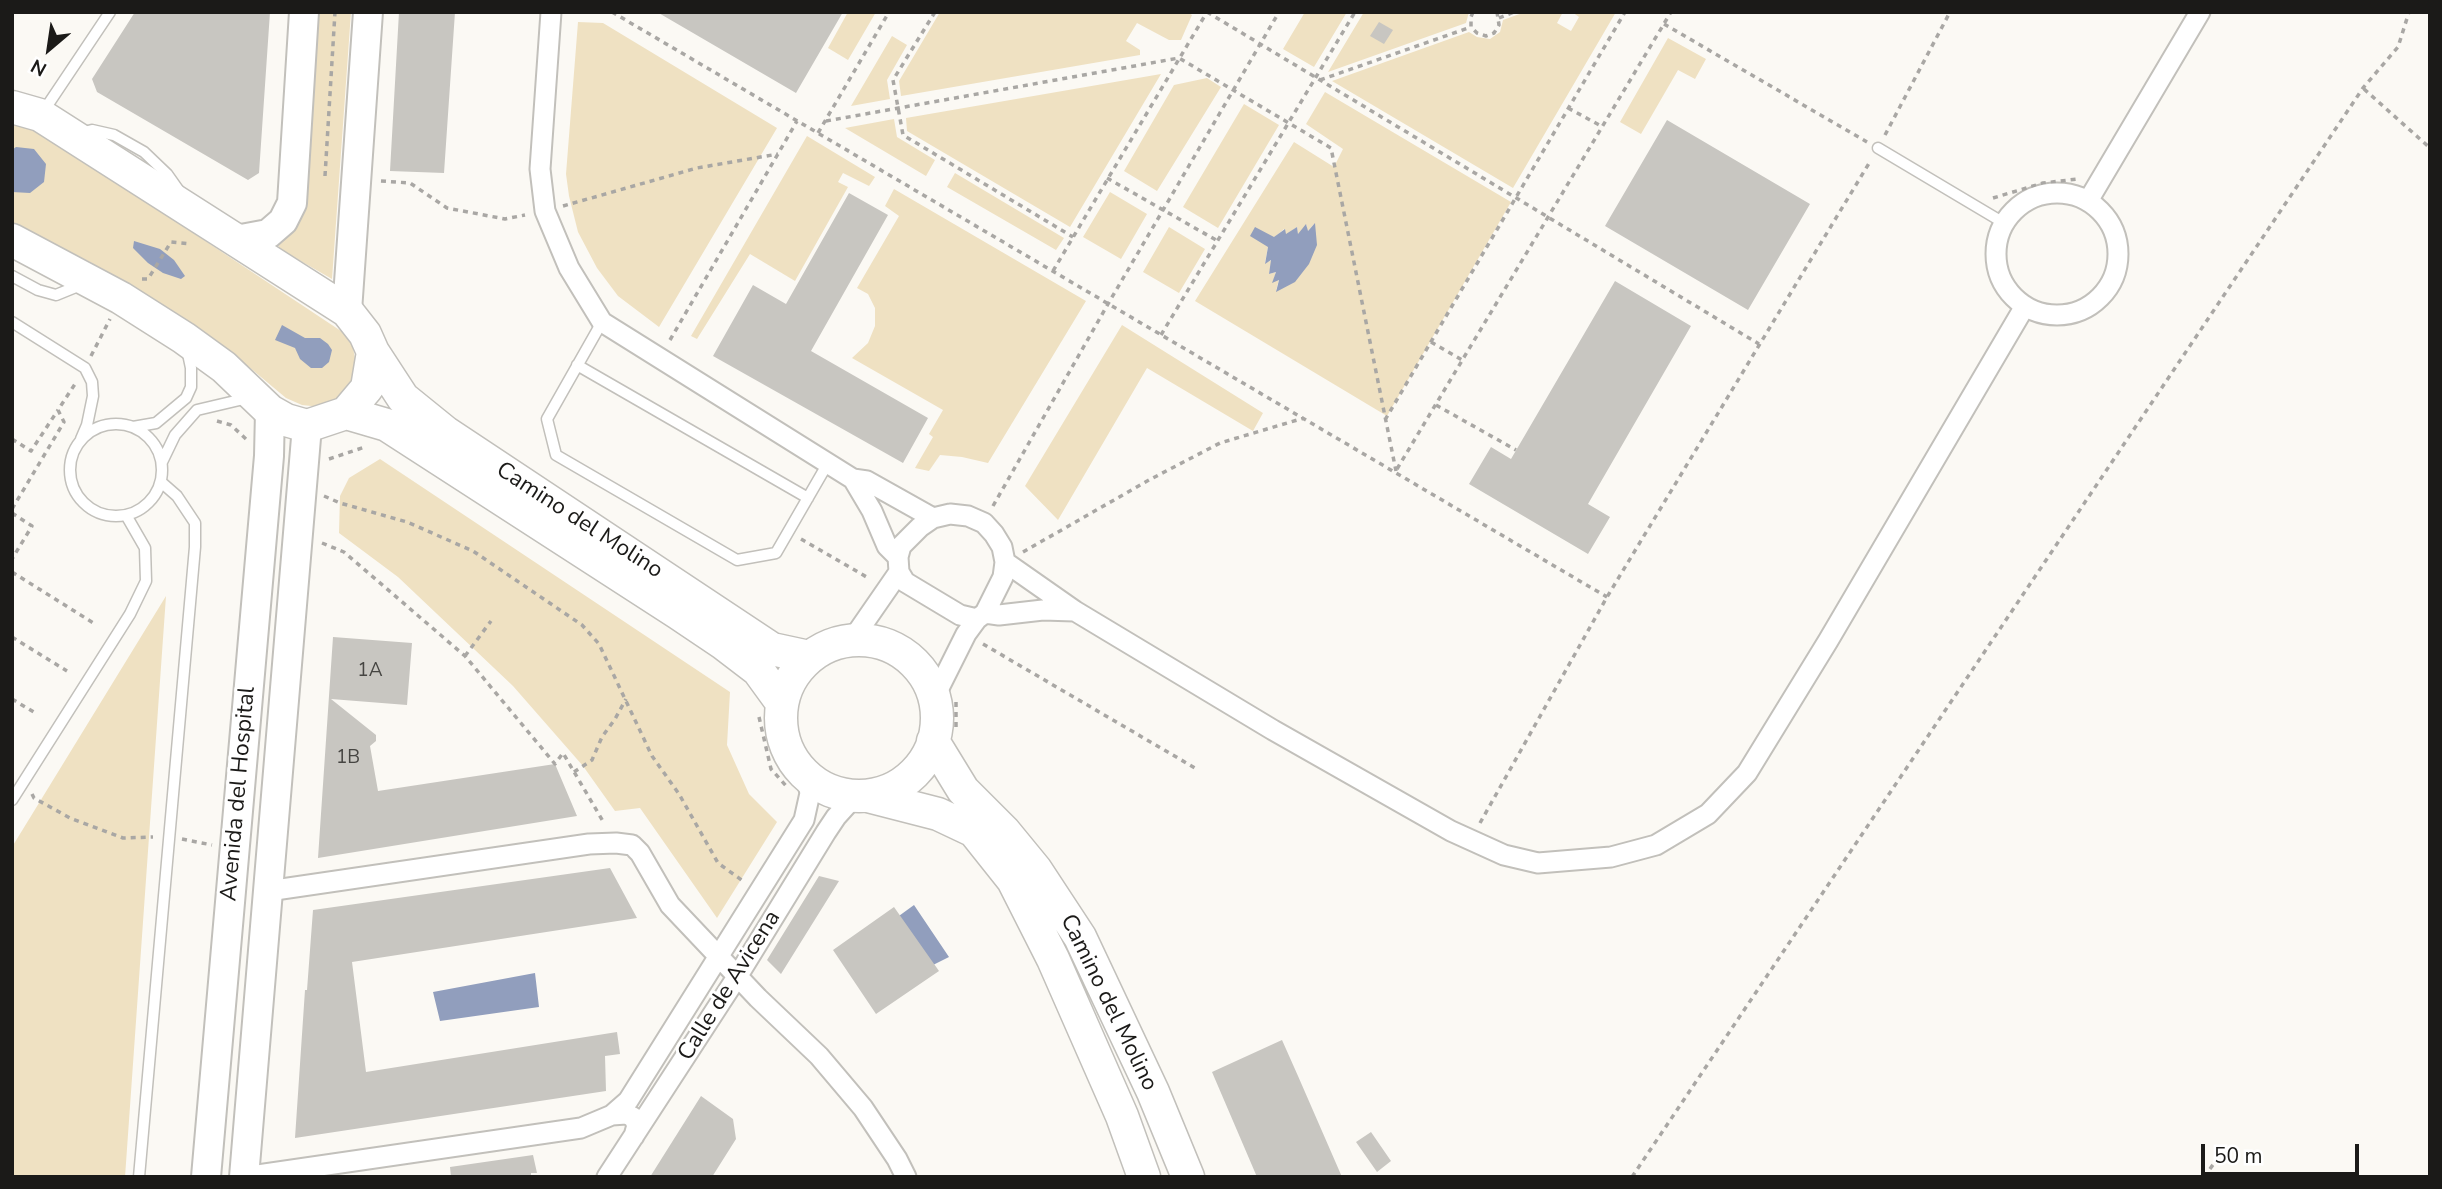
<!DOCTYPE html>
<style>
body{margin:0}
#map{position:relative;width:2442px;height:1189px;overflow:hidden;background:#fbf9f4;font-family:"Nunito Sans",sans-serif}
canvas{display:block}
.frame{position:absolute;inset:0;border:14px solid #1b1a18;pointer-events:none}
.north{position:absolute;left:14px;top:14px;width:70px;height:70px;-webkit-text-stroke:5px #fff;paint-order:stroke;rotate:209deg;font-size:19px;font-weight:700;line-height:28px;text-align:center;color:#1b1a18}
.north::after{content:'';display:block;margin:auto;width:24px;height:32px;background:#1b1a18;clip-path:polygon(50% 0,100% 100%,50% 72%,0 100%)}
.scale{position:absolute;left:2201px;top:1144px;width:158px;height:32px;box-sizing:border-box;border:4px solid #1b1a18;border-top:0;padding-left:9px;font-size:21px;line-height:24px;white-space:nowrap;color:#1b1a18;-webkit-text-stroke:5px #fff;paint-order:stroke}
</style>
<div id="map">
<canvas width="2442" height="1189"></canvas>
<div class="frame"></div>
<div class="north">N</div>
<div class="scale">50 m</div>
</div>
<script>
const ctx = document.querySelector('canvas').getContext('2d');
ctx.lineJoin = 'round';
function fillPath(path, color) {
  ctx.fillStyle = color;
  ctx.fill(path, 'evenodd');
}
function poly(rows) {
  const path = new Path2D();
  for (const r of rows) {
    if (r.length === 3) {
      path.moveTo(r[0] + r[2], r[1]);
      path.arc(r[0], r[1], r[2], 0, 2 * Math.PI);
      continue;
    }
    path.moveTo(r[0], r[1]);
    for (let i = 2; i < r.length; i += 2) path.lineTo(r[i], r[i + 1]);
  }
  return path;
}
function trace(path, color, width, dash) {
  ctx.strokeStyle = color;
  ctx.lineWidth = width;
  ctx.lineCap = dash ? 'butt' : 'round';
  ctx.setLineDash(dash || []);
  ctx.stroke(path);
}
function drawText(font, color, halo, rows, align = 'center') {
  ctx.font = font + ' "Nunito Sans",sans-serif';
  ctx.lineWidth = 6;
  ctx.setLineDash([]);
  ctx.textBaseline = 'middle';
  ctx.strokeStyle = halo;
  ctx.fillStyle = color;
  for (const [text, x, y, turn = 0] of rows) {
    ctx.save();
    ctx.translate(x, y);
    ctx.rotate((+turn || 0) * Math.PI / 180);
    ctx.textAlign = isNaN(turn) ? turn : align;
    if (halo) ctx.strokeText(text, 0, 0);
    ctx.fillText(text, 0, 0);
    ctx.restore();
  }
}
const green = poly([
 [315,12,351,12,332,279,278,248,299,195],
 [848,12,876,12,848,60,828,48],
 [940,12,1187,12,1192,15,1181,40,1169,40,1137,23,1126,41,1140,50,1140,55,901,96,899,81],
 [1305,12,1347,12,1314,67,1283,49],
 [1364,12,1469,12,1466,23,1328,72],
 [1525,12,1563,12,1557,23,1571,31,1579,17,1572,12,1616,12,1513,188,1332,81,1469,32,1477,37,1490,39,1500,32,1503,20],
 [578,22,603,23,777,128,659,327,618,296,597,268,578,232,569,196,566,174],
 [892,36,907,45,887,80,890,99,851,106],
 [1668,38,1706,59,1695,79,1678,70,1641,134,1620,122],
 [1161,74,1070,227,907,131,906,118],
 [1207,78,1221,87,1157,191,1124,171,1174,85],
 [1325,92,1511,202,1387,416,1195,301,1294,142,1334,167,1343,149,1306,124],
 [1314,224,1276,291,1279,279,1273,282,1276,272,1269,274,1272,260,1265,263,1268,247,1274,238,1284,229,1286,235,1297,227,1298,235,1307,225,1307,232],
 [1244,104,1279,125,1218,228,1183,207],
 [12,119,29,124,344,333,352,343,355,358,354,372,349,386,337,399,321,407,302,405,286,398,249,367,195,328,90,262,12,224],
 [894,119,897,137,935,160,926,176,845,128],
 [807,136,875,177,869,186,843,173,838,182,848,187,795,281,750,254,697,339,691,336],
 [955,173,1064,238,1056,250,947,187],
 [894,189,1086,301,988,463,962,457,940,455,929,471,915,468,933,437,929,434,943,410,852,358,868,343,875,326,875,308,868,294,857,288,899,216,885,206],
 [1110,192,1147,214,1121,259,1083,237],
 [1169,227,1205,249,1179,293,1143,272],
 [1122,325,1263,413,1253,431,1147,368,1058,520,1025,486],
 [380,459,730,692,727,745,749,794,777,822,717,918,640,808,615,811,583,766,513,686,398,577,339,533,340,496,349,478],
 [166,596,125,1177,12,1177,12,847]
]);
const water = poly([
 [16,147,34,149,46,164,44,182,30,193,12,192,12,150],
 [1315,223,1317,245,1309,264,1295,282,1276,292,1279,280,1272,283,1276,272,1269,274,1271,260,1265,264,1268,247,1250,236,1255,227,1274,237,1285,229,1286,234,1297,227,1298,234,1306,224,1308,231],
 [134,241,160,249,174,260,185,276,181,279,163,273,148,263,133,248],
 [282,325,305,338,320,338,328,344,332,350,329,362,322,368,311,368,300,359,295,348,275,340],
 [914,905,949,957,925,969,892,921],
 [535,973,539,1007,440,1021,433,992]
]);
const building = poly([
 [135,12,270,12,259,173,248,180,97,92,92,79],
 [399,12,455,12,444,173,390,171],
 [657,12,843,12,796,93],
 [1379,22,1393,30,1384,44,1370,36],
 [1667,120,1810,204,1748,310,1605,226],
 [849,193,888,215,811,351,928,418,903,463,713,356,753,285,786,304],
 [1615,281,1691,326,1588,504,1610,517,1588,554,1469,484,1491,447,1511,459],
 [333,637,412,643,407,705,331,699,376,735,376,741,370,746,378,791,555,764,577,816,318,858],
 [610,868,637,918,352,962,366,1072,617,1032,620,1054,605,1056,606,1091,295,1138,305,990,307,990,313,910],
 [819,876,839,881,781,974,767,960],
 [894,907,939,971,876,1014,833,950],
 [1282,1040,1298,1076,1342,1177,1257,1177,1212,1072],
 [701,1096,733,1119,736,1139,712,1177,650,1177],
 [1371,1132,1391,1161,1377,1172,1356,1142],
 [533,1155,537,1173,531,1173,531,1177,451,1177,450,1167]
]);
const path = poly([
 [612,12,1607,597],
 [935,12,893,80,903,135,1073,237],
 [1207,12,1759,344],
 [1473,12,1471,17,1471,27,1477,33,1486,36,1494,33,1499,25,1497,12],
 [1499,18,1514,12],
 [1664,24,1867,142],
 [1320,80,1471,27],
 [2364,89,2430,148],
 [1568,108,1603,127],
 [826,121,1179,58,1331,148,1396,471],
 [818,133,889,12],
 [1885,135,1950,12],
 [325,176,335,12],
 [1107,178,1216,240],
 [381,181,410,183,447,208,505,219,525,215],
 [1993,198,2043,183,2078,179],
 [563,206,697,168,778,154],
 [1053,271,1207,12],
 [142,279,148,279,171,242,191,244],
 [1161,335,1355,12],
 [670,340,797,121],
 [1431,342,1462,360],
 [91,356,110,319],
 [1436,405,1516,450],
 [1385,420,1625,12],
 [217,421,231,425,246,439],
 [12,439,31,451,58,410],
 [329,459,365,447],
 [1397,469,1671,12],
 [324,496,340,503,407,522,473,551,582,625,599,644,652,756,679,794,718,863,743,881],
 [993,506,1108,304,1279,12],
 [12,509,64,422,58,410,75,384],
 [12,513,32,526,12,559],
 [801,539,870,579],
 [322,543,344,552,465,656,555,764,563,753,604,823],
 [1023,552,1149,480,1220,443,1304,418],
 [12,572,95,624],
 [12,637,67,671],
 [983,644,1195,768],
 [465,656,491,621],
 [12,699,37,714],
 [759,717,771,769,787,787],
 [956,727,956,700],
 [574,772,592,760,602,737,615,719,626,699],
 [32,794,34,798,70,818,123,838,153,837],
 [1480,823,1607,597,1871,160],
 [182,839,212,845],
 [1632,1177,2363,88,2398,47,2409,12],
 [2204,1177,2215,1162]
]);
const lane = poly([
 [43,112,110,12],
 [81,133,92,130,114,135,144,152,167,174,179,191],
 [1878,148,2004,223],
 [12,276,38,290,56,295,83,284],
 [12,322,85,368,92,382,93,396,87,425,81,439],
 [602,322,547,419,556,455,737,560,776,553,828,463],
 [577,365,808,498],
 [116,470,46],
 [133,427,156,423,186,398,191,387,191,368,187,349],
 [162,462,175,435,197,410,248,398],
 [12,800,130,614,146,581,145,548,126,515],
 [139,1177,195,547,195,523,177,496,161,482]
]);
const street = poly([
 [551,12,540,169,545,211,569,268,602,322,853,479,867,481,933,518],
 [2057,254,61],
 [2088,201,2200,12],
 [853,479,872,511,887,546,898,557],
 [950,514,968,516,984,523,994,534,1002,547,1005,562,1003,577,985,613,977,619,960,615,905,582,899,572,898,557,901,546,920,527,933,518,950,514],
 [1005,562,1075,611,1273,730,1451,831,1504,855,1538,863,1611,857,1656,845,1708,814,1747,773,1828,641,2025,306],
 [985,613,999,615,1043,610,1074,611],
 [852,640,899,572],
 [934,698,966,634,977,619],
 [268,891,589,844,616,843,632,845,640,853,670,905,758,998,819,1056,863,1108,897,1159,906,1177],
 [612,1115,628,1101,804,820,810,793,806,776],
 [244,1177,581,1128,612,1115,626,1114,633,1117,637,1125,634,1136],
 [607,1177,737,977,826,832,836,817,855,796]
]);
const secondary = poly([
 [236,240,268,234,283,221,292,203,304,12],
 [347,311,368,12],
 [206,1177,269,456,270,411],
 [244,1177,307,426]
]);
const primary = poly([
 [12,107,40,115,347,311,365,334,373,352,367,388,346,413,307,426,286,420,270,411,224,367,184,338,121,298,12,240],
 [373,352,403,398,445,432,772,649,809,657],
 [346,413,387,425,678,613,724,644,758,670,782,703],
 [859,718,78],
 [933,741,963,790,1004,831,1036,870,1080,937,1153,1092,1188,1177],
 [868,796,938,814,974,831,1013,880,1053,959,1122,1116,1144,1177]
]);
const numberNames = [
 ["1A",370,671],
 ["1B",348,758]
];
const streetNames = [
 ["Camino del Molino",579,521,33],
 ["Avenida del Hospital",239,794,-85],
 ["Calle de Avicena",730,986,-58],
 ["Camino del Molino",1108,1003,64]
];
fillPath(green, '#efe1c2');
fillPath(water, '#919ebd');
fillPath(building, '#c8c6c1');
trace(lane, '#c2c0bb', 13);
trace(street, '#c2c0bb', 23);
trace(secondary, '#c2c0bb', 32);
trace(primary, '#c2c0bb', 35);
trace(path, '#a9a7a4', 3.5, [5, 5]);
trace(lane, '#fff', 10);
trace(street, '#fff', 19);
trace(secondary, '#fff', 28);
trace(primary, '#fff', 32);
drawText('19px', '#464542', null, numberNames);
drawText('23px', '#1b1a18', '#fff', streetNames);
</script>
